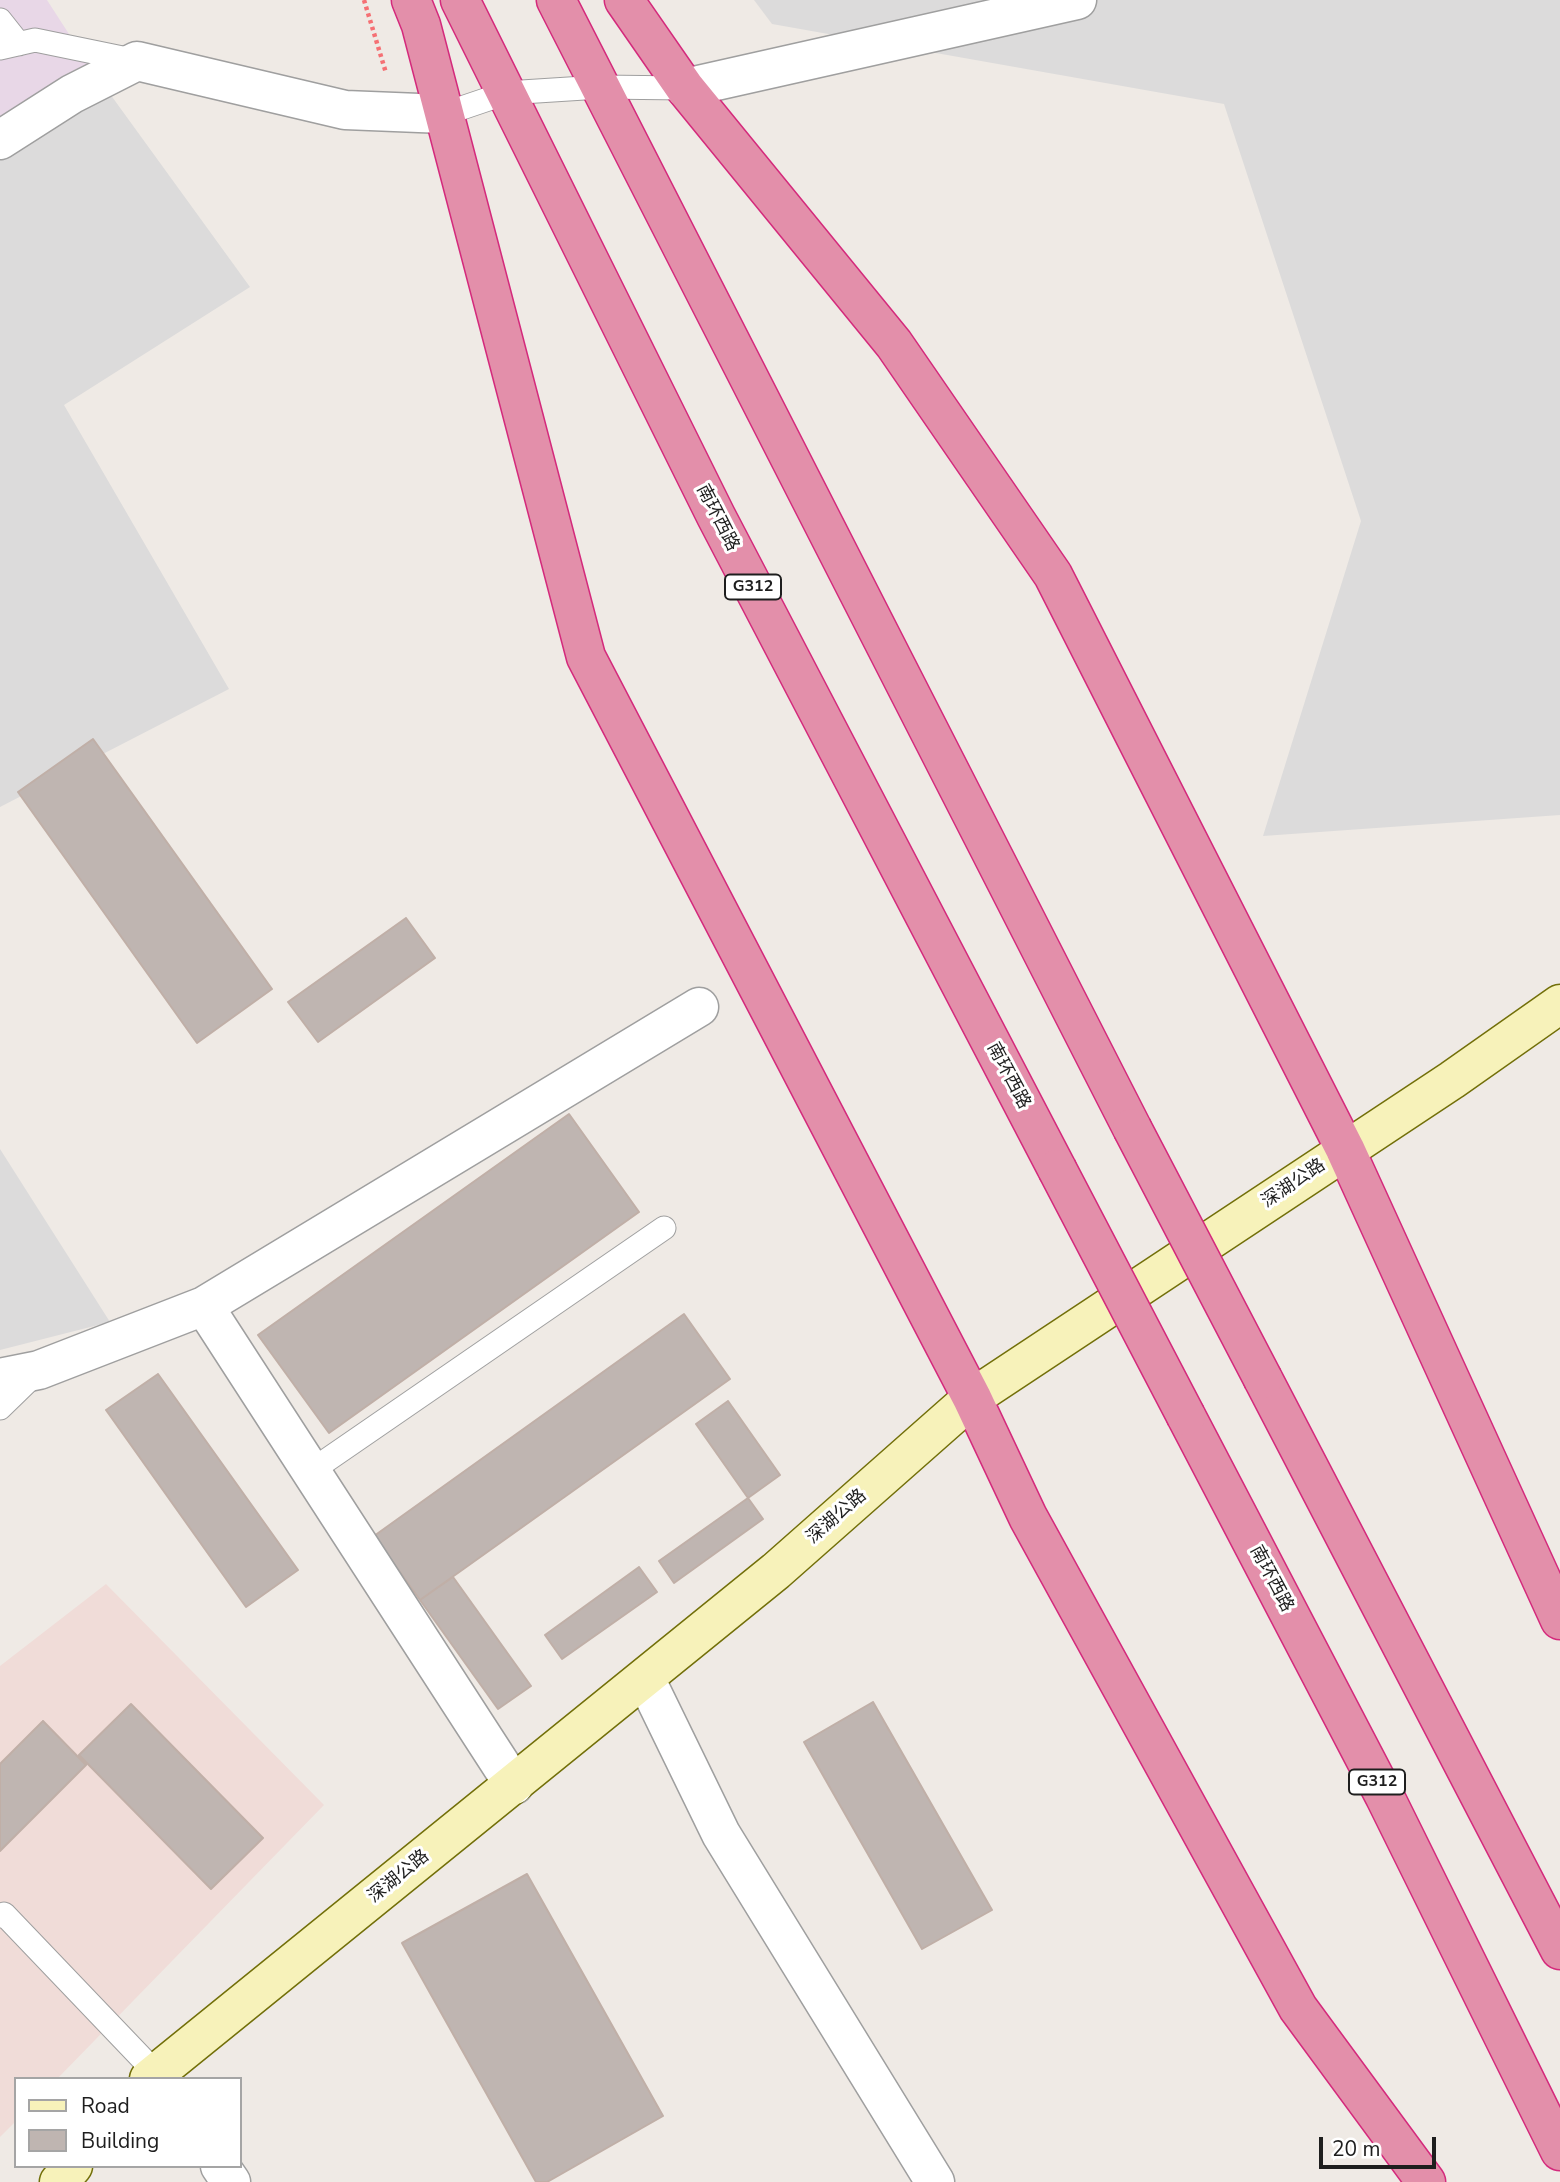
<!DOCTYPE html>
<meta charset="utf-8">
<style>
body{margin:0}
#map{position:relative;width:1560px;height:2182px;overflow:hidden;background:#efeae5;font-family:"Nunito Sans",sans-serif}
canvas{display:block}
.legend{position:absolute;left:14px;top:2077px;width:228px;height:91px;box-sizing:border-box;background:#fff;border:2px solid #a5a5a5;margin:0;padding:9px 12px;list-style:none;font-size:21px;color:#1e1e1e}
.legend li{display:flex;align-items:center;gap:14px;height:35px}
.legend b{width:35px;border:2px solid #a5a5a5}
.scale{position:absolute;left:1319px;top:2137px;width:117px;height:32px;box-sizing:border-box;border:4px solid #1e1e1e;border-top:0;padding-left:9px;font-size:21px;line-height:24px;white-space:nowrap;color:#1e1e1e;-webkit-text-stroke:5px #fff;paint-order:stroke}
</style>
<div id="map">
<canvas width="1560" height="2182"></canvas>
<ul class="legend">
<li><b style="height:9px;background:#f7f2ba"></b>Road</li>
<li><b style="height:19px;background:#bfb5b1"></b>Building</li>
</ul>
<div class="scale">20 m</div>
</div>
<script>
const ctx = document.querySelector('canvas').getContext('2d');
ctx.lineJoin = 'round';
function fillPath(path, color) {
  ctx.fillStyle = color;
  ctx.fill(path, 'evenodd');
}
function poly(rows) {
  const path = new Path2D();
  for (const r of rows) {
    path.moveTo(r[0], r[1]);
    for (let i = 2; i < r.length; i += 2) path.lineTo(r[i], r[i + 1]);
  }
  return path;
}
function trace(path, color, width, dash) {
  ctx.strokeStyle = color;
  ctx.lineWidth = width;
  ctx.lineCap = dash ? 'butt' : 'round';
  ctx.setLineDash(dash || []);
  ctx.stroke(path);
}
function drawText(font, color, halo, rows, align = 'center') {
  ctx.font = font + ' "Nunito Sans","Noto Sans SC",sans-serif';
  ctx.lineWidth = 6;
  ctx.setLineDash([]);
  ctx.textBaseline = 'middle';
  ctx.strokeStyle = halo;
  ctx.fillStyle = color;
  for (const [text, x, y, turn = 0] of rows) {
    ctx.save();
    ctx.translate(x, y);
    ctx.rotate((+turn || 0) * Math.PI / 180);
    ctx.textAlign = isNaN(turn) ? turn : align;
    if (halo) ctx.strokeText(text, 0, 0);
    ctx.fillText(text, 0, 0);
    ctx.restore();
  }
}
const residential = poly([
 [754,0,1560,0,1560,815,1263,836,1361,521,1224,104,772,24],
 [89,65,250,287,64,405,229,689,0,807,0,118],
 [0,1149,110,1322,0,1350]
]);
const industrial = poly([
 [0,0,47,0,89,65,0,117]
]);
const military = poly([
 [106,1584,324,1805,57,2079,16,2079,16,2121,0,2137,0,1666]
]);
const building = poly([
 [93,739,272,989,197,1043,18,792,93,739],
 [406,918,435,958,318,1042,288,1002,406,918],
 [569,1114,639,1212,329,1433,258,1335,569,1114],
 [684,1314,730,1379,420,1600,374,1536,684,1314],
 [158,1374,298,1570,246,1607,106,1410,158,1374],
 [728,1401,780,1475,748,1498,696,1424,728,1401],
 [748,1498,763,1519,674,1583,659,1561,748,1498],
 [639,1567,657,1592,562,1659,545,1635,639,1567],
 [453,1577,531,1686,498,1709,420,1600,453,1577],
 [873,1702,992,1910,922,1949,804,1742,873,1702],
 [131,1704,263,1838,211,1889,79,1755,131,1704],
 [43,1721,86,1765,0,1851,0,1764,43,1721],
 [527,1874,663,2116,547,2182,536,2182,402,1943,527,1874]
]);
const path = poly([
 [364,0,386,73]
]);
const lane = poly([
 [0,20,19,44],
 [0,48,35,40,137,61],
 [444,114,506,93,600,87,685,88],
 [0,1408,34,1375],
 [311,1471,664,1228],
 [0,1916,4,1914,155,2072]
]);
const street = poly([
 [685,88,1077,0],
 [0,140,72,94,137,61,345,110,444,114],
 [204,1306,514,1785],
 [0,1378,39,1370,204,1306,699,1007],
 [645,1678,721,1834,935,2182],
 [220,2166,231,2182]
]);
const secondary = poly([
 [149,2079,776,1571,972,1398,1452,1080,1560,1004],
 [59,2182,73,2166]
]);
const highway = poly([
 [411,0,421,25,586,657,972,1398,1028,1517,1298,2008,1426,2182],
 [460,0,716,516,1057,1169],
 [556,0,1132,1128],
 [624,0,685,88,894,344,1053,575,1345,1149,1560,1620],
 [1263,1379,1560,1950],
 [1186,1416,1385,1797,1560,2151]
]);
const highwayBridge = poly([
 [1132,1128,1263,1379],
 [1057,1169,1186,1416]
]);
const shields = [
 [753,587,56],
 [1377,1782,56]
];
const shieldNames = [
 ["G312",753,587],
 ["G312",1377,1782]
];
const streetNames = [
 ["南环西路",717,518,63],
 ["南环西路",1008,1076,62],
 ["深湖公路",1294,1184,-34],
 ["深湖公路",837,1517,-41],
 ["南环西路",1271,1579,62],
 ["深湖公路",399,1877,-39]
];
fillPath(residential, '#dcdbdb');
fillPath(industrial, '#e8d7e7');
fillPath(military, '#f0dcd8');
fillPath(building, '#bfb5b1');
trace(building, '#c0afa7', 2);
trace(lane, '#9f9f9f', 25);
trace(street, '#9f9f9f', 41);
trace(secondary, '#726f09', 41);
trace(highway, '#d42a7c', 41);
trace(path, '#f57074', 4.5, [3.5, 3.5]);
trace(lane, '#fff', 23);
trace(street, '#fff', 38);
trace(secondary, '#f7f2ba', 38);
trace(highway, '#e38faa', 38);
trace(highwayBridge, '#d42a7c', 41, []);
trace(highwayBridge, '#e38faa', 38);
for (const [x, y, w] of shields) {
  const box = new Path2D();
  box.roundRect(x - w / 2, y - 12.5, w, 25, 5);
  ctx.fillStyle = '#fff';
  ctx.fill(box);
  trace(box, '#1e1e1e', 2);
}
drawText('bold 16px', '#1e1e1e', null, shieldNames);
drawText('18px', '#1e1e1e', '#fff', streetNames);
</script>
